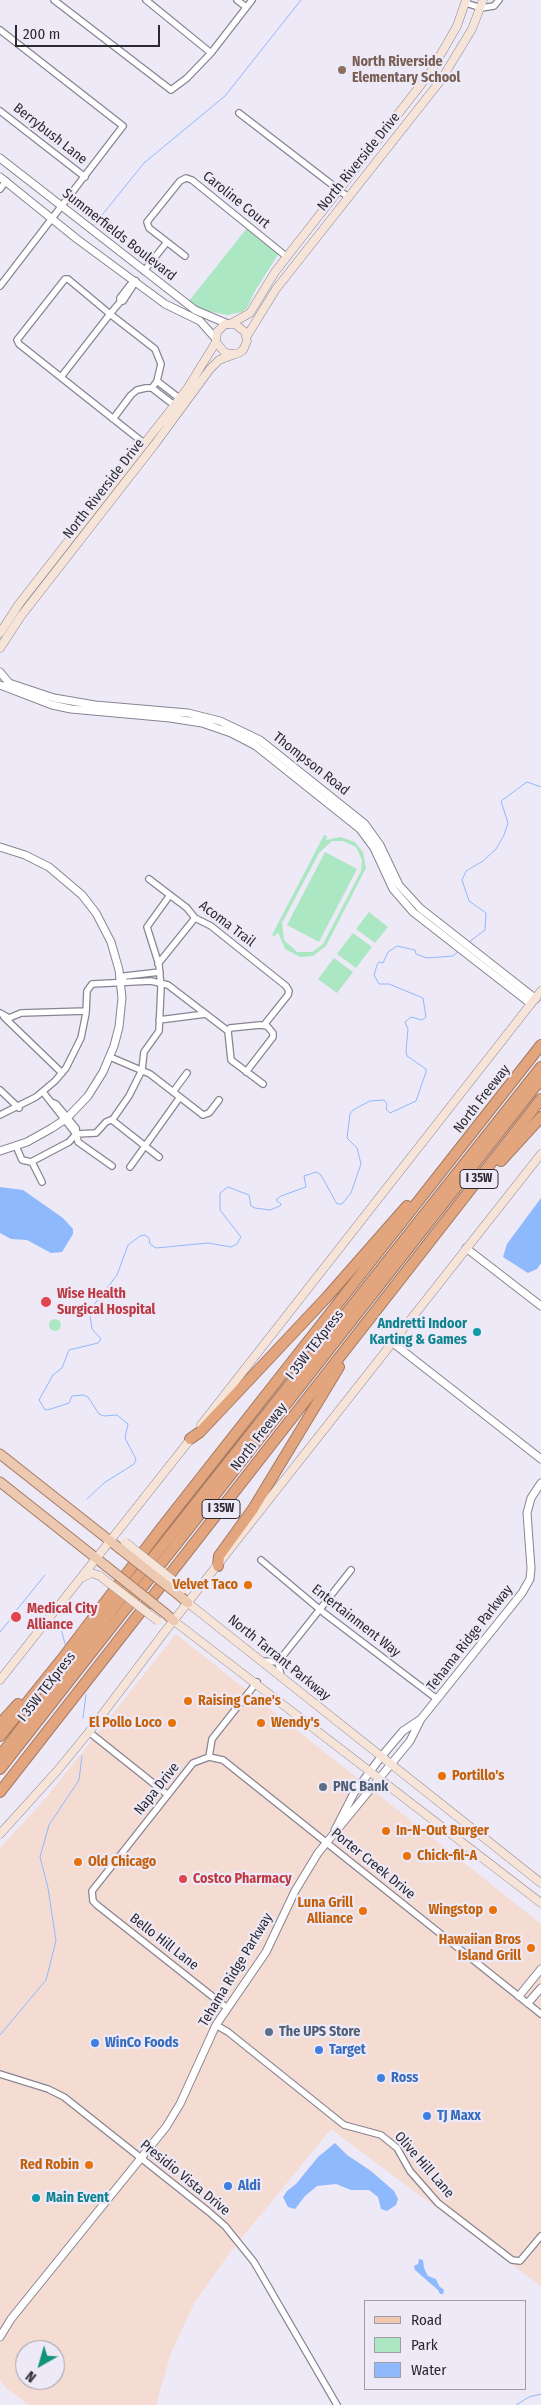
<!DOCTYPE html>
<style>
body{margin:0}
#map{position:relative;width:541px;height:2405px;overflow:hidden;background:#eee9f7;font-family:"Fira Sans Condensed",sans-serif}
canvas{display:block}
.legend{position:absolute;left:364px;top:2300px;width:162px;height:90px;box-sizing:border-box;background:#eee9f7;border:1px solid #a09da7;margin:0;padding:6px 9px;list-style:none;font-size:15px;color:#2c2a30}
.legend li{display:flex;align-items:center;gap:10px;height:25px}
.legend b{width:25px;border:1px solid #a09da7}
.north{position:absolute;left:15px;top:2340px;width:50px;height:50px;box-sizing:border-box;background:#eee9f7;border:1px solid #a09da7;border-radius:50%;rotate:218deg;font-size:14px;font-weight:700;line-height:20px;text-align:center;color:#2c2a30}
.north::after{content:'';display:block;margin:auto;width:18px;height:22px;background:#10937b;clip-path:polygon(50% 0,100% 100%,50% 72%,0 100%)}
.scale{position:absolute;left:15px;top:25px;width:145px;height:22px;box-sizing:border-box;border:2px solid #2c2a30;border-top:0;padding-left:6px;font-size:15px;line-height:18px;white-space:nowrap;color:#2c2a30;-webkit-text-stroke:4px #eee9f7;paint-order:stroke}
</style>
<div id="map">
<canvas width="541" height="2405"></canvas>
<ul class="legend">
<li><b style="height:6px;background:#eec9b1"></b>Road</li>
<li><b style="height:14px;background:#abe7c3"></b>Park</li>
<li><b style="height:14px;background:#8fb9fd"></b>Water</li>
</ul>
<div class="north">N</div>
<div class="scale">200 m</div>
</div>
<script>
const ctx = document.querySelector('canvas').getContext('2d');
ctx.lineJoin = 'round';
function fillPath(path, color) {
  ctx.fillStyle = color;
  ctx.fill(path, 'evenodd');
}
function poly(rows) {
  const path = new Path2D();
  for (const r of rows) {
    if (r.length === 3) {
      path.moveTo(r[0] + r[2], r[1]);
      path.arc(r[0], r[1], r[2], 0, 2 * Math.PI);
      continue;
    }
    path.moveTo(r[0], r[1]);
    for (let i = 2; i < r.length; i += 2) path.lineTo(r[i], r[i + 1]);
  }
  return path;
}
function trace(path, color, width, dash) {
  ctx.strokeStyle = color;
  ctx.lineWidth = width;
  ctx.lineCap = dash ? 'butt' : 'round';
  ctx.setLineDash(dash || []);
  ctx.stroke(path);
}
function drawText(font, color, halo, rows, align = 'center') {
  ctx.font = font + ' "Fira Sans Condensed",sans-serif';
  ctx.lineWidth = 4.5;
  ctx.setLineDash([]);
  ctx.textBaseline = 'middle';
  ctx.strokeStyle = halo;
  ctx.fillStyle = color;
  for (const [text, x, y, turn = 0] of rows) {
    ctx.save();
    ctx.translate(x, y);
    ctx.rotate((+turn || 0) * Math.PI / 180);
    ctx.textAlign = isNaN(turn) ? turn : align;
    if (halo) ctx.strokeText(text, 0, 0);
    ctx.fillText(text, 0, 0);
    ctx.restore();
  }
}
const commercial = poly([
 [176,1634,541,1924,541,2286,331,2129,232,2250,195,2302,171,2353,156,2405,29,2405,6,2388,0,2380,0,1848,45,1799],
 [25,2350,55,2350,55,2380,25,2380]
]);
const green = poly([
 [247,228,279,253,255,291,247,308,242,312,227,315,199,309,189,301],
 [324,835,327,836,326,840,340,837,355,842,363,852,366,868,326,946,313,956,300,957,285,949,278,932,275,936,272,935],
 [332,841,343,841,356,847,362,860,361,871,323,944,312,952,297,952,284,940,282,923,319,853],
 [325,852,357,869,319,942,287,925],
 [369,912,388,927,375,943,356,929],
 [353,933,372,947,356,968,337,954],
 [334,958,353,972,337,993,318,979],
 [55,1325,6]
]);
const water = poly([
 [0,1187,23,1190,63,1218,73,1229,73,1234,62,1252,51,1253,27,1240,11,1239,0,1233],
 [541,1198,541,1263,537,1269,528,1273,503,1257,507,1244],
 [335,2143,347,2155,371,2171,394,2191,398,2199,396,2205,387,2211,381,2209,378,2197,369,2190,351,2190,336,2184,317,2186,305,2196,295,2209,288,2207,283,2197,287,2191,296,2184,318,2157],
 [419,2259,423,2260,424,2268,428,2276,436,2279,439,2286,444,2290,443,2294,440,2294,438,2290,415,2270,414,2266,418,2264]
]);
const stream = poly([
 [94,225,144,163,225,96,301,0],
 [469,942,485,930,486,913,469,901,462,880,466,871,483,861,496,849,504,835,508,823,501,801,527,782,541,787],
 [87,1499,104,1483,134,1464,136,1459,125,1438,128,1424,117,1415,104,1416,99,1414,88,1397,83,1395,72,1396,69,1403,51,1409,45,1410,39,1400,53,1375,62,1368,69,1350,98,1343,101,1339,92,1329,90,1315,93,1306,117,1275,128,1245,140,1236,145,1235,149,1238,150,1244,156,1248,208,1243,231,1247,237,1244,241,1237,220,1210,220,1193,228,1187,249,1195,251,1206,255,1208,270,1210,280,1206,281,1204,276,1200,281,1196,306,1187,304,1176,316,1172,321,1175,337,1204,342,1204,351,1193,361,1164,357,1148,347,1138,350,1114,353,1110,370,1101,384,1100,387,1104,386,1109,390,1113,416,1101,426,1072,426,1069,407,1056,406,1051,408,1029,405,1022,411,1017,422,1020,426,1017,423,998,389,984,379,984,374,975,377,965,379,962,383,963,388,952,397,946,415,950,416,954,427,958,453,956,459,951],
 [15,1612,45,1575],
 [60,1625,65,1644],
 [0,1632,9,1621],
 [83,1718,86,1695],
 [0,2035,46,1980,56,1941,48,1888,40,1857,49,1825,79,1780,82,1756],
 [516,2405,529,2397,541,2394]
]);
const minor = poly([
 [54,0,171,90,187,78,211,53,252,0],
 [146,0,211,53],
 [237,0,246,7],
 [466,3,481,8,494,6,499,0],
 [0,30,123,126,0,286],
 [0,111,85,177],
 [239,113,348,197],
 [0,189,6,181],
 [185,256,149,228,147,222,180,181,186,178,192,180,287,257],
 [144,271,167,242],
 [136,281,123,301,120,302,110,314,68,279,65,279,17,340,19,344,145,444],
 [120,302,120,298,130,285,136,281],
 [61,377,110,314,155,349,161,364,157,381,152,388],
 [157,381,179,398],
 [113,419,131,395,137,390,146,388,152,388,174,405],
 [149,879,187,908,195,918,211,926,286,986,289,991,288,995,264,1025],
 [158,964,195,918],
 [121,981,125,976,160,972],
 [0,1013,9,1018,21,1013,86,1011],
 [4,1017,62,1073],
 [159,1020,206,1014],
 [228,1031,230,1028,260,1025,267,1026,273,1033,273,1037,246,1072],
 [228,1031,231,1060,263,1084],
 [110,1057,150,1074,203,1115,209,1113,219,1100],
 [0,1090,19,1108],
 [43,1092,76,1134],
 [173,1092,187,1073],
 [51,1102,56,1104,76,1128,78,1142,112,1166],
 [0,1115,36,1097,55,1081,66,1068,81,1038,86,1013,87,991,92,984,151,981,168,985,228,1031],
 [112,1120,159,1157],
 [16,1146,22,1160,31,1162,69,1142,76,1134,96,1133,106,1122,113,1119,129,1096,142,1070,144,1052,159,1031,161,987,159,965,147,927,170,895],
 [32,1162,42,1182],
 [130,1167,180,1097],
 [261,1560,324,1613,437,1699],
 [262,1661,278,1662,281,1676],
 [278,1662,351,1570],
 [89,1732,168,1795],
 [209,1757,223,1760,541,2014],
 [227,2008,97,1905,93,1901,92,1891,193,1763,209,1757,212,1739,257,1682],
 [216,2025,228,2032,344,2125,381,2135,397,2148,410,2171,438,2203,512,2260,520,2261,541,2236],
 [0,2074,48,2089,64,2097,209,2212,225,2226,254,2262,337,2405]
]);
const tertiary = poly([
 [0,158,195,310,228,324],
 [0,177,77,239,165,304,200,321,216,339],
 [0,672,9,683,54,698,95,705,188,713,220,721,260,740,365,824,380,845,399,885,420,908,536,999],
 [0,685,52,705,71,709,170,718,202,723,231,733,256,746,360,829,374,848,393,889,413,912,531,1004],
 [0,847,25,855,49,867,82,895,96,913,111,942,119,970,122,998,119,1027,114,1046,103,1072,88,1096,67,1118,52,1128,27,1142,0,1151],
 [466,1248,541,1306],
 [393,1343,541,1459],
 [335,1830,354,1793,381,1757,403,1731,421,1719],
 [519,1996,541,1969],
 [528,2003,541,1988],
 [0,2337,11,2319,166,2127,180,2104,216,2025,266,1952,295,1891,318,1853,410,1741,421,1719,522,1593,530,1579,531,1568,527,1513,531,1498,541,1483]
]);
const secondary = poly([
 [232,323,250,313,275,272,430,73,457,26,466,0],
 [247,336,276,289,441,80,472,29,483,0],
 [0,633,19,604,187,389,216,342],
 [0,648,21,616,155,444,210,369,219,360,235,354,239,353,243,350,247,341,245,332,235,324,225,324,217,332,216,342,225,353,235,354],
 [201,1425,541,991],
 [81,1578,92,1573,100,1576],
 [188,1603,541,1883],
 [174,1621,541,1903],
 [0,1680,193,1436],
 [0,1834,57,1771,89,1732,163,1634,541,1154]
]);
const primary = poly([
 [0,1454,119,1548],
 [0,1482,106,1566],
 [180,1596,188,1603],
 [165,1613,174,1621]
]);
const motorway = poly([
 [501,1161,541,1117],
 [190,1439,200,1432,327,1297,407,1206],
 [218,1566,219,1556,253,1509,339,1367],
 [0,1724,18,1704],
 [0,1736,62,1659,159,1531,541,1045],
 [0,1756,124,1594,541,1067],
 [0,1769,541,1079],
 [0,1792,541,1099]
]);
const secondaryBridge = poly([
 [125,1542,184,1589],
 [100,1576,158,1621]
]);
const primaryBridge = poly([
 [119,1548,180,1596],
 [106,1566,165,1613]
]);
const markers = [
 [342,70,5,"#8d6e63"],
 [46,1302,6,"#e0444e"],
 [477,1332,5,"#0f9aa8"],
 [248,1585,5,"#e8710a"],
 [16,1617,6,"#e0444e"],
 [188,1701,5,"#e8710a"],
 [172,1723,5,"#e8710a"],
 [261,1723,5,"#e8710a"],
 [442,1776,5,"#e8710a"],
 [323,1787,5,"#5c6f8a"],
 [386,1831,5,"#e8710a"],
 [407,1856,5,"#e8710a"],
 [78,1862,5,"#e8710a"],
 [183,1879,5,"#e0444e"],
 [493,1910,5,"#e8710a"],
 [363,1911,5,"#e8710a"],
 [531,1948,5,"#e8710a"],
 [269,2032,5,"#5c6f8a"],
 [95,2043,5,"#3f7fe0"],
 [319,2050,5,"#3f7fe0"],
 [381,2078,5,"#3f7fe0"],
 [427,2116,5,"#3f7fe0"],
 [89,2165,5,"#e8710a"],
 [228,2186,5,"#3f7fe0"],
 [36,2198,5,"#0f9aa8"]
];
const shields = [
 [479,1179,38],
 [221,1509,38]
];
const shieldNames = [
 ["I 35W",479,1179],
 ["I 35W",221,1509]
];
const educationNames = [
 ["North Riverside",352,62],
 ["Elementary School",352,78]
];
const streetNames = [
 ["Berrybush Lane",50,134,38],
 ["North Riverside Drive",359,162,-51],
 ["Caroline Court",236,200,39],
 ["Summerfields Boulevard",119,235,38],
 ["North Riverside Drive",104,489,-52],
 ["Thompson Road",311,764,38],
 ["Acoma Trail",227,924,37],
 ["North Freeway",482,1099,-52],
 ["I 35W TEXpress",315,1345,-52],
 ["North Freeway",259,1437,-52],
 ["Entertainment Way",356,1621,38],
 ["Tehama Ridge Parkway",470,1638,-52],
 ["North Tarrant Parkway",279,1658,39],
 ["I 35W TEXpress",47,1687,-52],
 ["Napa Drive",157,1789,-51],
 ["Porter Creek Drive",373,1864,39],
 ["Bello Hill Lane",164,1942,38],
 ["Tehama Ridge Parkway",236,1970,-59],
 ["Olive Hill Lane",424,2165,49],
 ["Presidio Vista Drive",185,2178,39]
];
const healthNames = [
 ["Wise Health",57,1294],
 ["Surgical Hospital",57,1310],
 ["Medical City",27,1609],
 ["Alliance",27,1625],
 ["Costco Pharmacy",193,1879]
];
const cultureNames = [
 ["Andretti Indoor",467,1324],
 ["Karting & Games",467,1340],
 ["Main Event",46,2198,"left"]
];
const foodNames = [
 ["Velvet Taco",238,1585],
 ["Raising Cane's",198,1701,"left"],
 ["El Pollo Loco",162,1723],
 ["Wendy's",271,1723,"left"],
 ["Portillo's",452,1776,"left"],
 ["In-N-Out Burger",396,1831,"left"],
 ["Chick-fil-A",417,1856,"left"],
 ["Old Chicago",88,1862,"left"],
 ["Luna Grill",353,1903],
 ["Alliance",353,1919],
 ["Wingstop",483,1910],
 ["Hawaiian Bros",521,1940],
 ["Island Grill",521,1956],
 ["Red Robin",79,2165]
];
const serviceNames = [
 ["PNC Bank",333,1787],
 ["The UPS Store",279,2032]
];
const shopNames = [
 ["WinCo Foods",105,2043],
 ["Target",329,2050],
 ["Ross",391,2078],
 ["TJ Maxx",437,2116],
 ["Aldi",238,2186]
];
fillPath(commercial, '#f4dcd3');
fillPath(green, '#abe7c3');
fillPath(water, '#8fb9fd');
trace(stream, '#8fb9fd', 1);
trace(minor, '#888491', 8);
trace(tertiary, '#888491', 9);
trace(secondary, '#888491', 9);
trace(primary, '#a37a62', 11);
trace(motorway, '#a37a62', 12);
trace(minor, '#fff', 5.5);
trace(tertiary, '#fff', 7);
trace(secondary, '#f7e4d8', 8);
trace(primary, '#eec9b1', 9);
trace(motorway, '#e3a57d', 10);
trace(secondaryBridge, '#888491', 9, []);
trace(primaryBridge, '#a37a62', 11, []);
trace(secondaryBridge, '#f7e4d8', 8);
trace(primaryBridge, '#eec9b1', 9);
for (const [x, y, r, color] of markers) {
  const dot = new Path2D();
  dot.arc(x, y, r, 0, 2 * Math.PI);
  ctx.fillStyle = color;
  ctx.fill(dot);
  trace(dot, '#eee9f7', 2);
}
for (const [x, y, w] of shields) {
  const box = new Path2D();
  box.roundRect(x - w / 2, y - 9.5, w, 19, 4);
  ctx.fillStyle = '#eee9f7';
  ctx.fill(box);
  trace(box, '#2c2a30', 1);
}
drawText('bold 12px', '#2c2a30', null, shieldNames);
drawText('bold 14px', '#785e54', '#eee9f7', educationNames, 'left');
drawText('14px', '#2c2a30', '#eee9f7', streetNames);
drawText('bold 14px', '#be3a42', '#eee9f7', healthNames, 'left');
drawText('bold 14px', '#0d838f', '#eee9f7', cultureNames, 'right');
drawText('bold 14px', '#c56008', '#eee9f7', foodNames, 'right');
drawText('bold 14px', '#4e5e75', '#eee9f7', serviceNames, 'left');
drawText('bold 14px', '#366cbe', '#eee9f7', shopNames, 'left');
</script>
